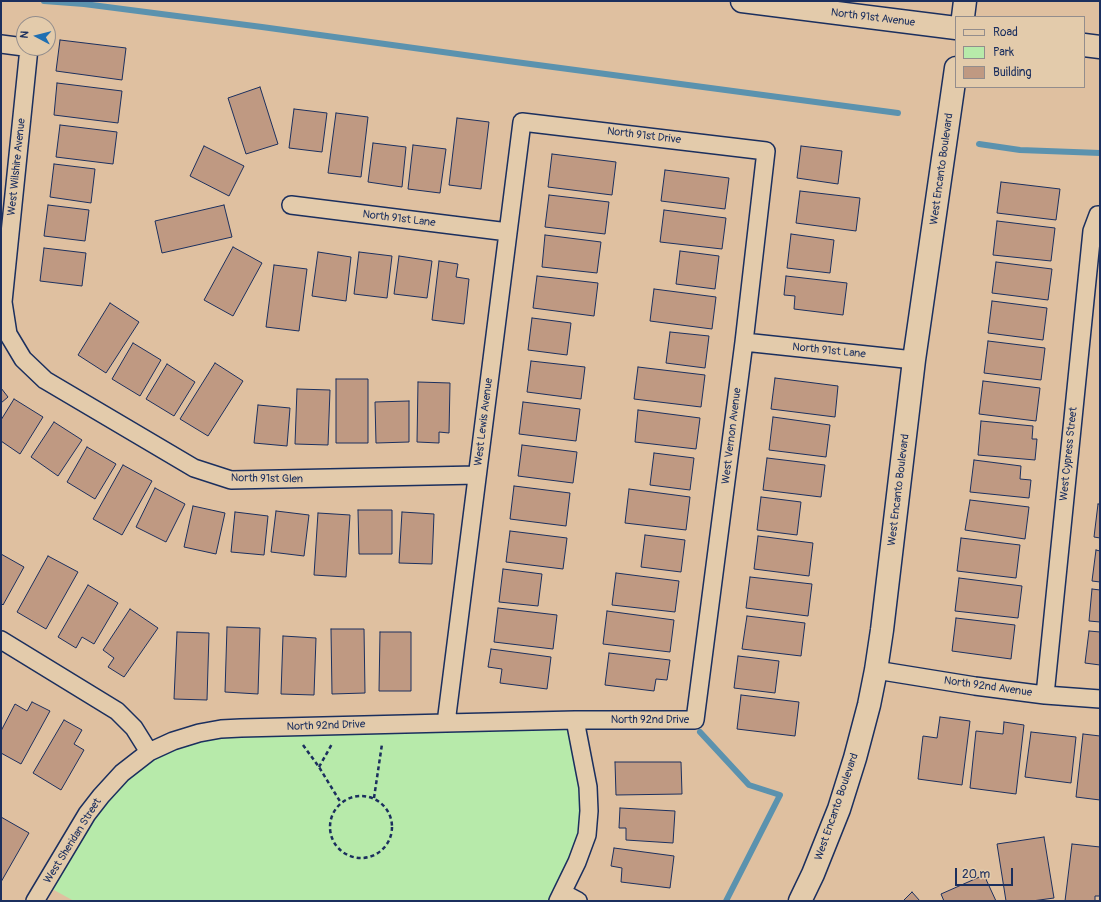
<!DOCTYPE html>
<style>
body{margin:0}
#map{position:relative;width:1101px;height:902px;overflow:hidden;background:#dfc0a0;font-family:Pangolin,sans-serif}
canvas{display:block}
.frame{position:absolute;inset:0;border:2px solid #1b2f5e;pointer-events:none}
.legend{position:absolute;left:955px;top:16px;width:130px;height:72px;box-sizing:border-box;background:#e3cbab;border:1px solid #938d8c;margin:0;padding:5px 7px;list-style:none;font-size:12px;color:#1b2f5e}
.legend li{display:flex;align-items:center;gap:8px;height:20px}
.legend b{width:20px;border:1px solid #938d8c}
.north{position:absolute;left:16px;top:16px;width:40px;height:40px;box-sizing:border-box;background:#e3cbab;border:1px solid #938d8c;border-radius:50%;rotate:277deg;font-size:11px;font-weight:700;line-height:16px;text-align:center;color:#1b2f5e}
.north::after{content:'';display:block;margin:auto;width:14px;height:18px;background:#1f6fb2;clip-path:polygon(50% 0,100% 100%,50% 72%,0 100%)}
.scale{position:absolute;left:955px;top:868px;width:58px;height:18px;box-sizing:border-box;border:2px solid #1b2f5e;border-top:0;padding-left:5px;font-size:12px;line-height:14px;white-space:nowrap;color:#1b2f5e;-webkit-text-stroke:3px #e3cbab;paint-order:stroke}
</style>
<div id="map">
<canvas width="1101" height="902"></canvas>
<div class="frame"></div>
<ul class="legend">
<li><b style="height:5px;background:#e3cbab"></b>Road</li>
<li><b style="height:11px;background:#b7eaaa"></b>Park</li>
<li><b style="height:11px;background:#bf9982"></b>Building</li>
</ul>
<div class="north">N</div>
<div class="scale">20 m</div>
</div>
<script>
const ctx = document.querySelector('canvas').getContext('2d');
ctx.lineJoin = 'round';
function fillPath(path, color) {
  ctx.fillStyle = color;
  ctx.fill(path, 'evenodd');
}
function poly(rows) {
  const path = new Path2D();
  for (const r of rows) {
    if (r.length === 3) {
      path.moveTo(r[0] + r[2], r[1]);
      path.arc(r[0], r[1], r[2], 0, 2 * Math.PI);
      continue;
    }
    path.moveTo(r[0], r[1]);
    for (let i = 2; i < r.length; i += 2) path.lineTo(r[i], r[i + 1]);
  }
  return path;
}
function trace(path, color, width, dash) {
  ctx.strokeStyle = color;
  ctx.lineWidth = width;
  ctx.lineCap = dash ? 'butt' : 'round';
  ctx.setLineDash(dash || []);
  ctx.stroke(path);
}
function drawText(font, color, halo, rows, align = 'center') {
  ctx.font = font + ' Pangolin,sans-serif';
  ctx.lineWidth = 3;
  ctx.setLineDash([]);
  ctx.textBaseline = 'middle';
  ctx.strokeStyle = halo;
  ctx.fillStyle = color;
  for (const [text, x, y, turn = 0] of rows) {
    ctx.save();
    ctx.translate(x, y);
    ctx.rotate((+turn || 0) * Math.PI / 180);
    ctx.textAlign = isNaN(turn) ? turn : align;
    if (halo) ctx.strokeText(text, 0, 0);
    ctx.fillText(text, 0, 0);
    ctx.restore();
  }
}
const green = poly([
 [575,720,589,811,558,901,74,901,45,885,122,773,199,733]
]);
const stream = poly([
 [44,1,84,4,262,27,508,61,898,113],
 [979,144,1020,150,1100,153],
 [700,732,749,785,780,795,726,901]
]);
const building = poly([
 [60,40,126,48,122,80,56,71,60,40],
 [57,83,122,91,118,123,54,115,57,83],
 [260,87,278,144,246,154,228,98,260,87],
 [294,109,327,113,322,152,289,148,294,109],
 [336,113,368,117,361,177,328,173,336,113],
 [457,118,489,122,481,189,449,185,457,118],
 [60,125,117,132,113,164,56,157,60,125],
 [373,143,406,147,402,187,368,182,373,143],
 [413,145,446,149,440,193,408,189,413,145],
 [204,146,244,166,229,196,190,176,204,146],
 [801,146,842,151,838,184,797,178,801,146],
 [552,154,616,162,612,195,548,187,552,154],
 [54,164,95,169,91,203,50,197,54,164],
 [665,170,729,178,725,209,661,201,665,170],
 [1001,182,1060,189,1056,220,997,213,1001,182],
 [800,191,860,198,856,231,796,223,800,191],
 [549,195,609,202,605,234,545,227,549,195],
 [48,205,89,210,85,241,44,236,48,205],
 [224,205,232,237,162,253,155,221,224,205],
 [664,210,726,218,722,249,660,242,664,210],
 [997,221,1055,228,1051,261,993,255,997,221],
 [791,234,834,240,830,273,787,268,791,234],
 [545,235,601,242,597,273,542,267,545,235],
 [233,247,262,263,233,316,204,300,233,247],
 [44,248,86,253,82,286,40,281,44,248],
 [680,251,719,256,715,289,676,284,680,251],
 [318,252,351,257,346,301,312,296,318,252],
 [359,252,392,256,387,298,354,294,359,252],
 [399,256,432,261,427,298,394,294,399,256],
 [439,261,458,264,456,277,469,279,464,324,432,320,439,261],
 [996,262,1052,269,1048,300,992,293,996,262],
 [274,265,307,269,299,331,266,327,274,265],
 [537,276,598,283,594,316,533,308,537,276],
 [786,276,847,283,843,315,794,309,795,296,784,295,786,276],
 [654,289,716,297,712,329,650,321,654,289],
 [992,301,1047,308,1043,340,988,333,992,301],
 [110,303,139,322,106,373,78,355,110,303],
 [532,318,571,323,567,355,528,350,532,318],
 [670,332,709,336,705,368,666,363,670,332],
 [988,341,1045,348,1041,380,984,373,988,341],
 [133,343,161,360,140,396,112,379,133,343],
 [531,361,585,367,581,399,527,392,531,361],
 [215,363,243,381,208,436,180,419,215,363],
 [167,364,195,382,174,416,146,399,167,364],
 [638,367,705,375,701,407,634,399,638,367],
 [775,378,838,386,835,417,771,409,775,378],
 [336,379,368,379,368,443,336,443,336,379],
 [983,381,1040,388,1036,421,979,414,983,381],
 [418,382,450,383,449,433,439,432,439,443,417,442,418,382],
 [1,388,8,397,1,403,1,388],
 [297,389,330,390,328,445,295,444,297,389],
 [14,399,43,417,20,454,1,441,1,420,14,399],
 [409,401,409,442,376,443,375,402,409,401],
 [523,402,580,409,576,441,519,434,523,402],
 [258,405,290,408,287,446,254,443,258,405],
 [638,410,700,418,696,449,635,442,638,410],
 [773,417,830,425,826,457,769,450,773,417],
 [981,421,1033,426,1032,439,1037,439,1035,460,978,455,981,421],
 [54,422,82,440,58,476,31,457,54,422],
 [522,445,577,452,573,483,518,476,522,445],
 [87,447,116,464,95,499,67,482,87,447],
 [654,453,694,458,690,490,650,485,654,453],
 [767,458,825,465,821,497,763,490,767,458],
 [974,460,1021,466,1020,479,1031,480,1029,498,970,492,974,460],
 [123,465,152,481,122,535,93,519,123,465],
 [514,486,570,493,566,526,510,519,514,486],
 [155,488,185,504,166,542,136,527,155,488],
 [629,489,690,497,686,530,625,523,629,489],
 [761,497,801,502,797,535,757,530,761,497],
 [970,500,1029,507,1025,539,965,530,970,500],
 [1098,504,1100,504,1100,538,1094,537,1098,504],
 [193,506,225,513,216,554,184,547,193,506],
 [358,510,392,510,392,554,359,554,358,510],
 [276,511,309,515,304,556,271,552,276,511],
 [235,512,268,516,264,555,231,552,235,512],
 [402,512,434,514,432,564,399,563,402,512],
 [318,513,350,515,346,577,314,575,318,513],
 [510,531,567,538,563,569,506,562,510,531],
 [645,535,685,540,681,572,641,567,645,535],
 [758,536,813,543,809,576,754,569,758,536],
 [961,538,1020,545,1016,578,957,571,961,538],
 [1096,550,1100,551,1100,582,1092,581,1096,550],
 [1,554,24,567,3,605,1,603,1,554],
 [48,556,78,572,46,629,17,612,48,556],
 [503,569,542,574,538,606,499,602,503,569],
 [616,573,679,581,675,612,612,605,616,573],
 [750,577,812,584,808,616,746,608,750,577],
 [959,578,1022,586,1018,618,955,611,959,578],
 [88,585,118,603,94,644,82,637,76,648,58,637,88,585],
 [1092,589,1100,590,1100,622,1089,621,1092,589],
 [498,608,557,615,553,649,494,642,498,608],
 [130,609,158,628,124,677,108,667,114,658,103,650,130,609],
 [607,611,674,620,670,652,603,644,607,611],
 [747,616,805,623,801,656,742,649,747,616],
 [956,618,1015,625,1011,659,952,651,956,618],
 [227,627,260,628,258,694,225,692,227,627],
 [331,629,364,629,365,693,332,694,331,629],
 [1089,631,1100,632,1100,665,1085,663,1089,631],
 [177,632,209,633,207,700,174,699,177,632],
 [380,632,411,632,411,691,379,691,380,632],
 [283,636,316,638,314,695,281,694,283,636],
 [491,649,551,657,547,689,500,683,502,669,488,667,491,649],
 [609,653,670,660,667,680,656,679,654,691,605,685,609,653],
 [738,656,779,661,775,693,734,688,738,656],
 [741,695,799,702,795,736,737,729,741,695],
 [32,702,50,711,21,764,1,753,1,731,15,704,27,711,32,702],
 [940,717,970,721,962,785,918,779,923,736,937,738,940,717],
 [64,720,82,730,74,744,84,750,61,790,33,773,64,720],
 [1004,722,1024,725,1016,794,970,788,976,731,1003,734,1004,722],
 [1031,732,1076,737,1071,783,1025,777,1031,732],
 [1083,734,1100,736,1100,800,1076,797,1083,734],
 [615,762,681,762,682,794,616,795,615,762],
 [620,808,675,811,673,843,626,840,626,828,619,828,620,808],
 [1,817,29,833,1,882,1,817],
 [1044,837,1054,898,1032,901,1006,901,997,844,1044,837],
 [1072,844,1100,847,1100,896,1095,896,1095,901,1065,901,1072,844],
 [614,848,674,856,670,888,621,882,622,868,611,866,614,848],
 [984,875,996,901,944,901,941,894,984,875],
 [912,892,920,901,903,901,912,892]
]);
const path = poly([
 [303,745,319,767,341,803],
 [319,767,332,744],
 [361,827,31],
 [374,798,382,744]
]);
const street = poly([
 [1,44,24,47],
 [29,48,3,302,8,334,23,359,45,380,194,468,231,480,477,475],
 [291,205,508,232],
 [744,342,914,360],
 [1,640,117,711,134,728,149,752],
 [876,670,975,686,1045,695,1100,699],
 [1045,695,1092,231,1098,215,1100,215],
 [563,893,578,901],
 [35,901,87,814,101,796,122,773,149,752,173,741,199,733,221,729,241,728,446,723,575,720,695,720,744,342,766,151,522,122,446,723],
 [558,901,577,862,587,835,589,811,588,787,575,720]
]);
const secondary = poly([
 [742,1,956,28],
 [963,17,965,1],
 [1084,45,1100,47],
 [800,901,813,874,839,809,855,758,869,705,876,670,882,630,914,360,956,68]
]);
const streetNames = [
 ["North 91st Avenue",873,18,7],
 ["North 91st Drive",644,136,7],
 ["West Wilshire Avenue",17,167,-84],
 ["West Encanto Boulevard",942,169,-82],
 ["North 91st Lane",399,219,7],
 ["North 91st Lane",829,351,6],
 ["West Lewis Avenue",484,422,-83],
 ["West Vernon Avenue",732,436,-83],
 ["West Cypress Street",1069,454,-84],
 ["North 91st Glen",267,479,1],
 ["West Encanto Boulevard",899,490,-83],
 ["North 92nd Avenue",988,687,8],
 ["North 92nd Drive",650,720],
 ["North 92nd Drive",326,726,-2],
 ["West Encanto Boulevard",837,807,-71],
 ["West Sheridan Street",73,841,-58]
];
fillPath(green, '#b7eaaa');
trace(stream, '#5b92ae', 6);
fillPath(building, '#bf9982');
trace(building, '#1b2f5e', 1);
trace(street, '#1b2f5e', 20);
trace(secondary, '#1b2f5e', 25);
trace(path, '#1b2f5e', 2.5, [4, 3]);
trace(street, '#e3cbab', 17);
trace(secondary, '#e3cbab', 22);
drawText('11px', '#1b2f5e', '#e3cbab', streetNames);
</script>
